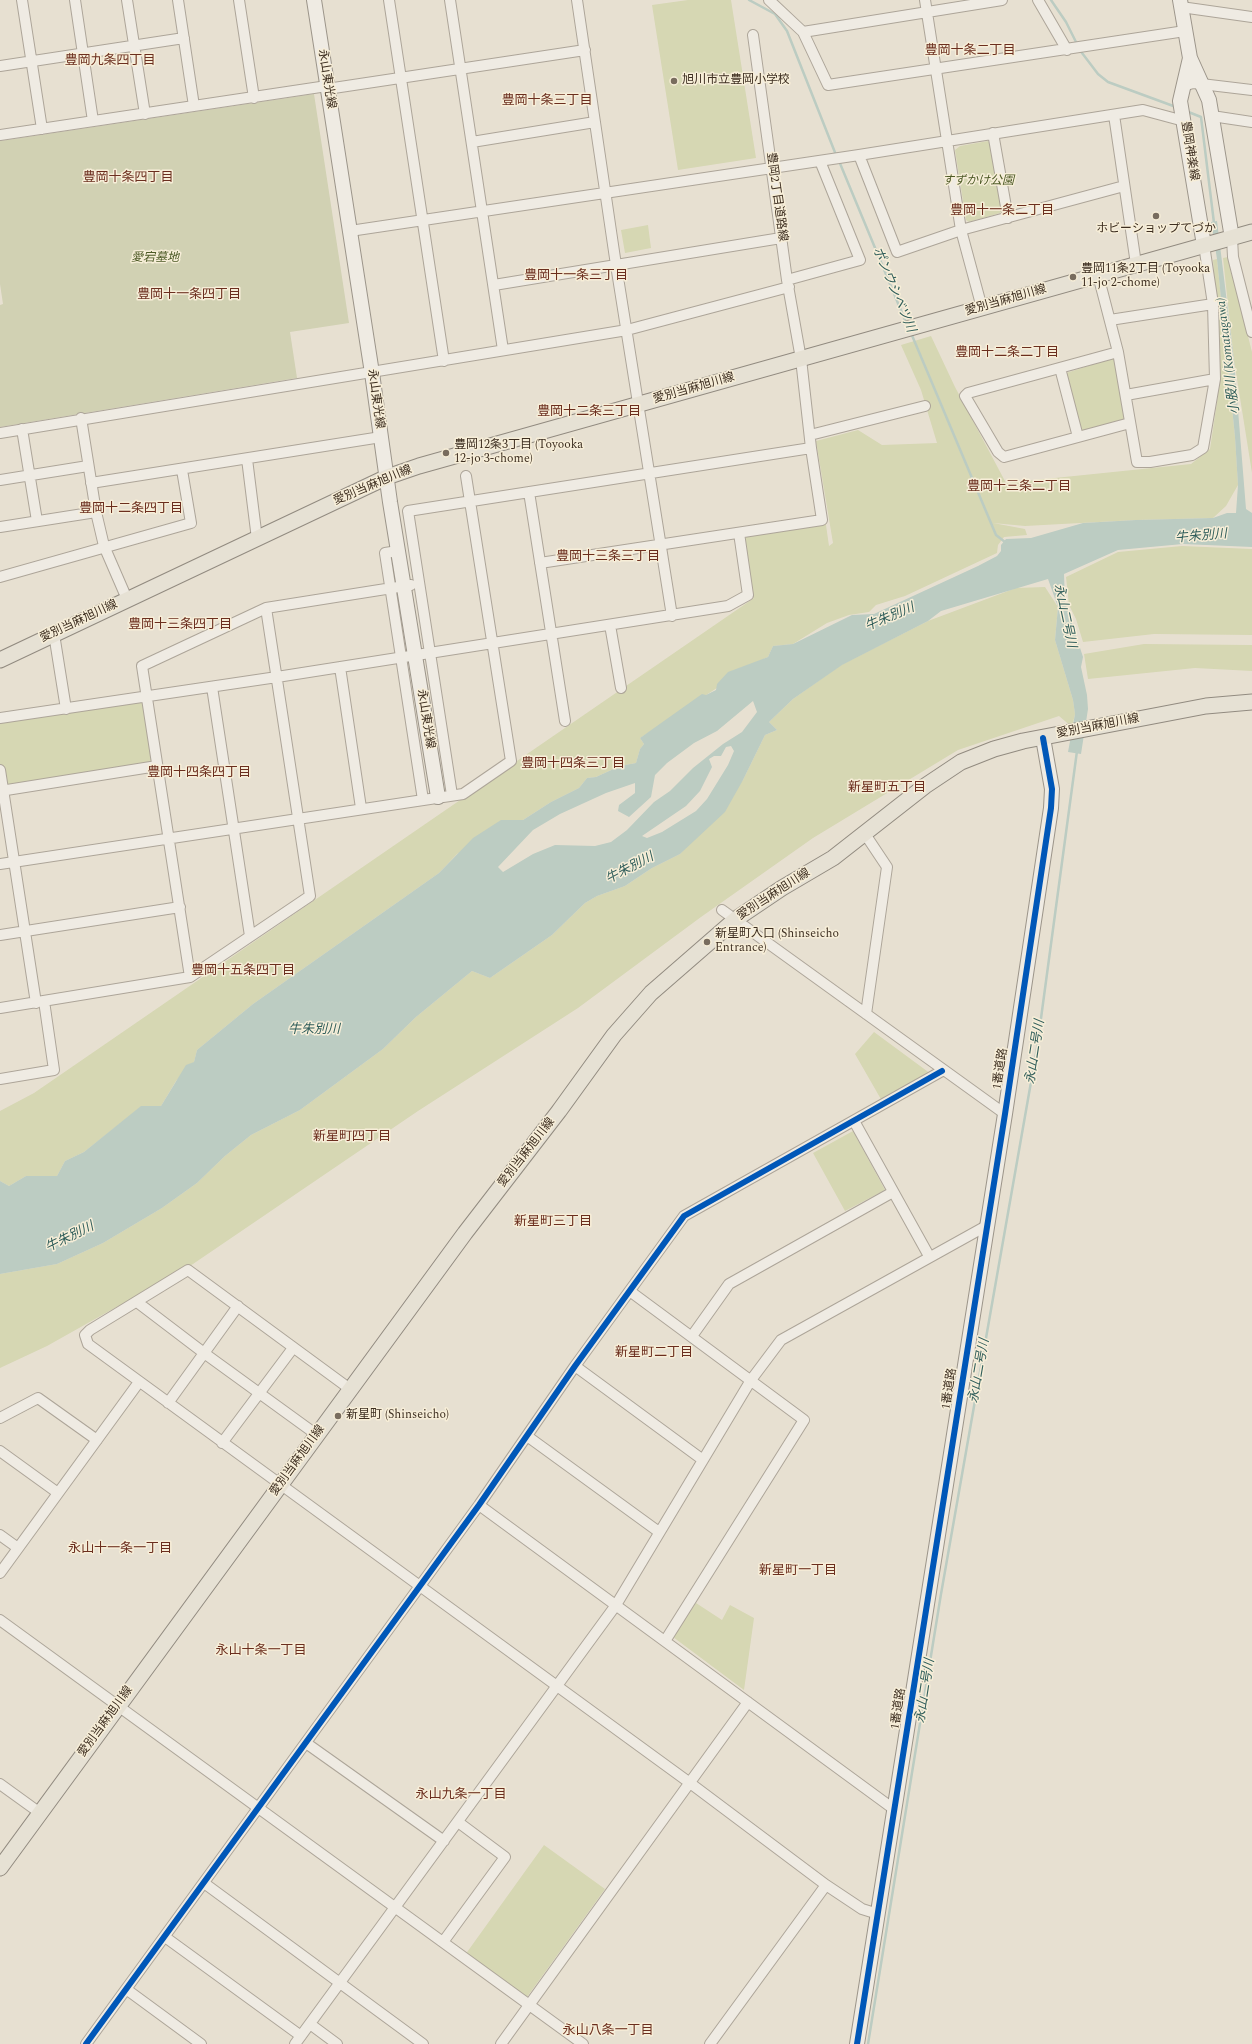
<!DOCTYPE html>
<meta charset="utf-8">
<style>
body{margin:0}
canvas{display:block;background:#e7e0d1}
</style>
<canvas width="1252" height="2044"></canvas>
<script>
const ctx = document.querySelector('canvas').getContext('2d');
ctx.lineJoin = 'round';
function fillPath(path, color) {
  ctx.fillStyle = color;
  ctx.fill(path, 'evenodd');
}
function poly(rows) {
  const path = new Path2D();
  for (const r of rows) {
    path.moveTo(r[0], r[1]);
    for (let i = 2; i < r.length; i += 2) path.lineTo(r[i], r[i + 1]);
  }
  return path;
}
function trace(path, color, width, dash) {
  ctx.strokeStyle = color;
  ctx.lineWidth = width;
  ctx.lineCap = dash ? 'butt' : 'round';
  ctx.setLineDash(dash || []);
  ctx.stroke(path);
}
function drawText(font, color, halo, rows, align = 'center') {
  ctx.font = font + ' Spectral,"Noto Sans JP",serif';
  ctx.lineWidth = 3;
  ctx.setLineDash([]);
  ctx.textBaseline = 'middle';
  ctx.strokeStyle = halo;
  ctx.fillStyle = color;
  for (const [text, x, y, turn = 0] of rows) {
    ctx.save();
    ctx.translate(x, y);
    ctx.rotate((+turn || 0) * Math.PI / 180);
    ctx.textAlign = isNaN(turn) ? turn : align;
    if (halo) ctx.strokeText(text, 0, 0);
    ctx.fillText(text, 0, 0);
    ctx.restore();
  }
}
const green = poly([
 [688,0,731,0,756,158,678,170,652,5],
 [988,141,990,143,1002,211,1000,213,969,222,966,220,955,150,960,146],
 [648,225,651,248,625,253,621,230],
 [1228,257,1252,352,1252,473,1234,360,1223,258],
 [1217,259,1235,437,1238,485,1226,506,1213,518,1136,520,1025,526,993,523,1025,529,1027,535,1004,537,998,545,997,553,905,596,876,605,869,612,849,615,827,623,793,644,773,646,768,657,757,662,640,738,644,744,640,749,636,763,620,766,596,777,587,778,579,788,551,802,523,820,513,821,457,854,439,873,253,1004,197,1050,194,1062,176,1081,161,1106,141,1107,84,1152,65,1161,57,1176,26,1176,9,1186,0,1181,0,1111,34,1093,754,598,748,595,739,533,822,520,826,525,829,546,833,543,816,441,858,430,882,445,937,443,921,390,901,345,931,336,955,387,1006,483,1191,464,1210,449,1218,395,1218,335,1213,260],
 [1114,358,1124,419,1080,431,1066,373],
 [1182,546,1252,549,1252,635,1154,634,1083,642,1076,619,1069,605,1066,577,1118,552],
 [1045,587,1058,607,1055,640,1073,700,1075,714,1072,727,1059,716,958,750,813,838,701,917,578,1008,418,1111,193,1264,47,1346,0,1368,0,1274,57,1264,103,1243,162,1208,197,1183,225,1156,251,1135,300,1110,383,1049,416,1017,472,971,490,978,552,935,585,903,597,896,625,886,652,868,680,854,743,780,765,735,777,730,769,722,793,699,841,665,928,621,1016,588],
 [1144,644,1252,645,1252,671,1195,668,1088,679,1084,654],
 [147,696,157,766,3,790,0,770,0,718],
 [874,1032,931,1074,882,1101,855,1054],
 [853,1131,885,1190,845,1211,813,1153],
 [696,1603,722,1620,730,1605,754,1618,744,1690,673,1637],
 [544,1845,605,1889,527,1997,465,1955]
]);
const cemetery = poly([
 [314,94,349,323,290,332,297,378,0,427,0,305,3,304,0,284,0,141]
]);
const water = poly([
 [1217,221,1234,360,1246,509,1252,513,1252,547,1183,544,1118,550,1064,574,1065,602,1083,657,1081,667,1087,695,1088,709,1081,754,1068,752,1075,714,1073,700,1055,640,1058,607,1048,579,941,611,928,621,842,665,793,699,769,722,777,730,765,735,743,780,725,812,680,854,652,868,625,886,597,896,585,903,552,935,490,978,472,971,416,1017,383,1049,300,1110,251,1135,225,1156,197,1183,162,1208,103,1243,57,1264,0,1274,0,1181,9,1186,26,1176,57,1176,65,1161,84,1152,141,1106,161,1106,186,1065,194,1062,197,1050,253,1004,439,873,473,838,501,820,523,820,551,802,579,788,587,778,596,777,620,766,636,763,640,749,644,744,640,738,702,694,706,695,716,690,717,684,728,672,768,657,773,646,793,644,852,615,874,614,978,566,997,556,1001,551,1001,545,1006,539,1031,538,1083,523,1136,520,1213,518,1227,513,1236,513,1238,485,1235,437,1217,259,1211,222],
 [753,701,757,712,742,732,723,744,693,768,670,791,654,802,627,830,611,842,595,846,555,845,533,854,503,872,498,867,533,830,560,814,606,793,635,783,635,793,619,805,618,811,629,817,651,797,655,775,667,763,694,743,717,731],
 [731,746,734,751,728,765,707,799,696,811,662,832,647,838,642,836,686,806,700,791,712,767,709,759,714,756,721,756,726,747]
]);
const stream = poly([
 [749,0,775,14,787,31,836,155],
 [1051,0,1066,22,1077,44],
 [1079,49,1098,74,1108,82,1176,107],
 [1186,111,1201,117,1214,223],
 [839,161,907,325],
 [911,333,996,535,1005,542],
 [868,2044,941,1594,1037,1048,1077,751]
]);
const street = poly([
 [22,0,42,129],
 [75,0,93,121],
 [127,0,145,114],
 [178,0,194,106],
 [239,0,254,98],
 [389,0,444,361],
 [450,0,503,350],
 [577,0,616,265,672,616],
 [769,0,803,32,828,85,1185,31],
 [925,0,961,230,982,308],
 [1038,0,1067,50],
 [1181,7,1252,17],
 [803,32,1002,0],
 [0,66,184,38],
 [1183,86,1193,83,1252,90],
 [327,89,585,50],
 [1114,115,1136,264],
 [1212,116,1252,122],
 [993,133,1008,218],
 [0,135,327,86],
 [472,142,595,122],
 [859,155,897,252,961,230,1124,186],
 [350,231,859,155,1143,110,1184,121],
 [1232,238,1233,257,1252,332],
 [1098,275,1118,352,1137,462,1150,462,1192,455,1203,448,1215,379,1213,304,1204,245],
 [787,280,860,260,820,161],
 [494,285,781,238],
 [1110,320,1213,304],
 [1118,352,968,393,965,396,998,452,1004,457,1130,423],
 [1060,368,1078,437],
 [1126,395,1215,379],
 [81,418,96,512,104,546,127,599],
 [22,429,37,521],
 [0,433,627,330,789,287],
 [810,435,925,406],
 [247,459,257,539],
 [0,480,88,466],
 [91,483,381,437],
 [529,492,565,721],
 [0,527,96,512],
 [398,551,385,553,423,800],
 [540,563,822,520,811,448,801,359,787,280,753,35],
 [0,577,191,523,182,470],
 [610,625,621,688],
 [54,634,66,709],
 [340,667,361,808],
 [212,687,250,936],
 [0,718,277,677,728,606,748,595,739,533],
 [0,770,36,1003],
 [0,791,157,766],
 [452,795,408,511,811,448],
 [865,834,887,867,866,1014],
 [0,864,463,794,511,761,466,476],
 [722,910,1005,1114],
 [0,935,180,907],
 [190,977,142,666,266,608,411,585],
 [0,1008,190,977,310,896,266,608],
 [0,1079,54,1070,44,1001],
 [854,1121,929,1256],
 [631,1292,804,1420,665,1641],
 [137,1302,204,1353,317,1435],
 [692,1336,729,1284,893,1192],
 [575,1366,703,1460],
 [350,1389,188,1270,90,1330,85,1335,88,1344,690,1783,826,1885,862,1909,878,1914],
 [168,1403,238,1306],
 [0,1418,38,1398,97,1440],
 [527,1436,659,1532],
 [222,1443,293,1348],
 [0,1451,58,1493],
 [479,1505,895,1810],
 [0,1535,18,1548],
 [0,1573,139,1382],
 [0,1620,583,2044],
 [306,1743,444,1841],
 [0,1784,40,1813],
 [204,1883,423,2044],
 [165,1937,301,2036],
 [443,1942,505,1857,458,1822],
 [126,1989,201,2044],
 [310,2024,337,2044],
 [86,2044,479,1505,575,1366,684,1216,942,1071],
 [295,2044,616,1605,751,1380,781,1340,988,1225],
 [501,2044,748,1702],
 [710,2044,826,1885]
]);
const secondary = poly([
 [314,0,372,373,390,502,438,797],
 [1180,0,1190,58,1209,100,1232,238],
 [1190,58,1180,101,1204,245],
 [857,2044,1005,1114,1051,808,1052,789,1043,738]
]);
const primary = poly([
 [0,660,387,477,419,466,1252,232],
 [0,1868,465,1233,559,1111,614,1035,651,993,736,919,782,888,833,858,925,786,961,762,994,749,1023,741,1206,706,1252,702]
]);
const cycleway = poly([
 [86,2044,479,1505,575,1366,684,1216,942,1071],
 [857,2044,1005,1114,1051,808,1052,789,1043,738]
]);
const markers = [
 [674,81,4,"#786c5e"],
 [1156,216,4,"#786c5e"],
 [1073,277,4,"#786c5e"],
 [446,453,4,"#786c5e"],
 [707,942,4,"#786c5e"],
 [338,1416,4,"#786c5e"]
];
const streetNames = [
 ["永山東光線",326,79,81],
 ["豊岡神楽線",1189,151,81],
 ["豊岡2丁目道路線",776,197,82],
 ["愛別当麻旭川線",1006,301,-16],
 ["愛別当麻旭川線",694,389,-16],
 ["永山東光線",375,399,82],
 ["愛別当麻旭川線",373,486,-23],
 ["愛別当麻旭川線",79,622,-25],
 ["永山東光線",425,719,81],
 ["愛別当麻旭川線",1098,727,-11],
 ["愛別当麻旭川線",774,895,-33],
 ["1番道路",1001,1069,-81],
 ["愛別当麻旭川線",527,1153,-52],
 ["1番道路",950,1389,-81],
 ["愛別当麻旭川線",298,1461,-54],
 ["1番道路",899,1709,-81],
 ["愛別当麻旭川線",106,1722,-54]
];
const poiNames = [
 ["旭川市立豊岡小学校",682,81],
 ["ホビーショップてづか",1156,230,"center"],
 ["豊岡11条2丁目 (Toyooka",1081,270],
 ["11-jo 2-chome)",1081,284],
 ["豊岡12条3丁目 (Toyooka",454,446],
 ["12-jo 3-chome)",454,460],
 ["新星町入口 (Shinseicho",715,935],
 ["Entrance)",715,949],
 ["新星町 (Shinseicho)",346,1416]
];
const parkNames = [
 ["すずかけ公園",978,182],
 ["愛宕墓地",155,259]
];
const neighbourhoodNames = [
 ["豊岡十条二丁目",970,51],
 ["豊岡九条四丁目",110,61],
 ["豊岡十条三丁目",547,101],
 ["豊岡十条四丁目",128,178],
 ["豊岡十一条二丁目",1002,211],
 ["豊岡十一条三丁目",576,276],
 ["豊岡十一条四丁目",189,295],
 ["豊岡十二条二丁目",1007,353],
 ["豊岡十二条三丁目",589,412],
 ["豊岡十三条二丁目",1019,487],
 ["豊岡十二条四丁目",131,509],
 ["豊岡十三条三丁目",608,557],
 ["豊岡十三条四丁目",180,625],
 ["豊岡十四条三丁目",573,764],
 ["豊岡十四条四丁目",199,773],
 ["新星町五丁目",887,788],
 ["豊岡十五条四丁目",243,971],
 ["新星町四丁目",352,1137],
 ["新星町三丁目",553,1222],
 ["新星町二丁目",654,1353],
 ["永山十一条一丁目",120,1549],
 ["新星町一丁目",798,1571],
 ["永山十条一丁目",261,1651],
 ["永山九条一丁目",461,1795],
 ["永山八条一丁目",608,2031]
];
const waterNames = [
 ["ポンウシベツ川",893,290,67],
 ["小股川 (Komatagawa)",1229,356,-97],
 ["牛朱別川",1201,537,-5],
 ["永山二号川",1064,616,78],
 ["牛朱別川",890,618,-23],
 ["牛朱別川",630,869,-28],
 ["牛朱別川",314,1030],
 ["永山二号川",1036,1052,-81],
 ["牛朱別川",70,1238,-26],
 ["永山二号川",980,1371,-80],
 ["永山二号川",926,1691,-81]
];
fillPath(green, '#d6d7b3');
fillPath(cemetery, '#d1d1b3');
fillPath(water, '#bcccc2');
trace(stream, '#bcccc2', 2.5);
trace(street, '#ada599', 12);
trace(secondary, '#9c958a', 16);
trace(primary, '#928b80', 17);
trace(street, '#efebe3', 10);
trace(secondary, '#efebe3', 14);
trace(primary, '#e6e1d4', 15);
trace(cycleway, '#0057b8', 6);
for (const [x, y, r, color] of markers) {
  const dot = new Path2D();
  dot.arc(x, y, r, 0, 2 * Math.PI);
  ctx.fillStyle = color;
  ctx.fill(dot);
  trace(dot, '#f7eed8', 1.5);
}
drawText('12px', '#3d2e20', '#f7eed8', streetNames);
drawText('12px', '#3d2e20', '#f7eed8', poiNames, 'left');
drawText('italic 12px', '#4d5a26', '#f7eed8', parkNames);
drawText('13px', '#6b2e1e', '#f7eed8', neighbourhoodNames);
drawText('italic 13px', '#2f5d5a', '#f7eed8', waterNames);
</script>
